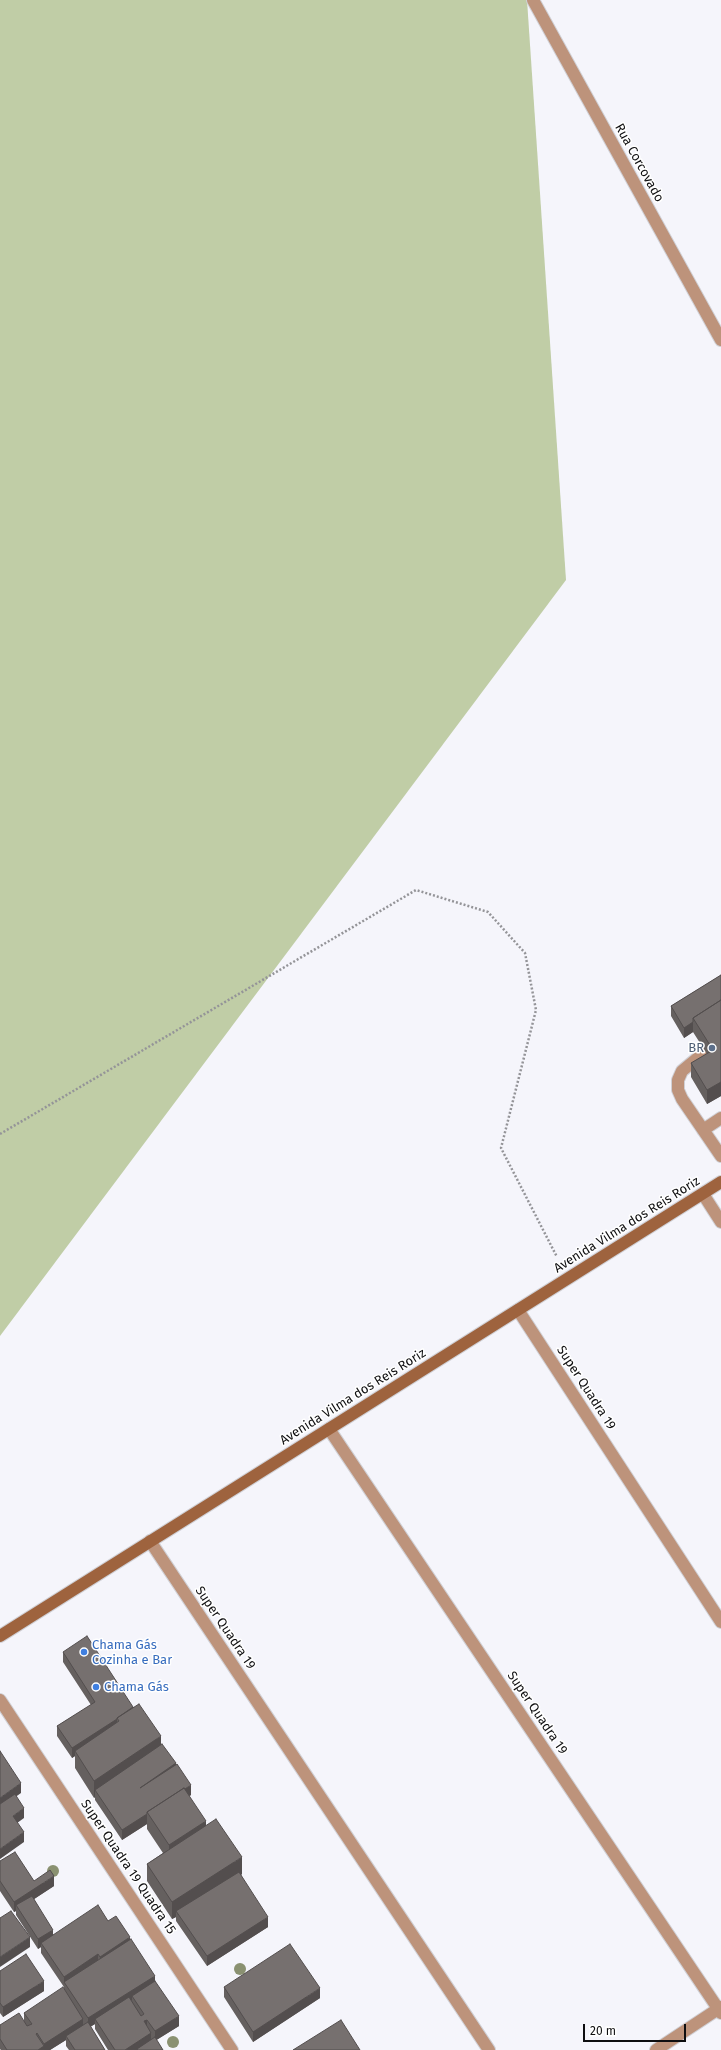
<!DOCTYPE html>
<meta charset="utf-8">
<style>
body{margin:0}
#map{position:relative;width:721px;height:2050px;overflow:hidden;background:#f5f5fb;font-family:"Fira Sans",sans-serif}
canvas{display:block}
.scale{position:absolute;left:583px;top:2024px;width:103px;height:18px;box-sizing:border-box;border:2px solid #0e0e10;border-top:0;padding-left:5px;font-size:12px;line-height:14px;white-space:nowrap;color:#0e0e10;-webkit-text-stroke:3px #fff;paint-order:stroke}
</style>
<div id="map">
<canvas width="721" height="2050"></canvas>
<div class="scale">20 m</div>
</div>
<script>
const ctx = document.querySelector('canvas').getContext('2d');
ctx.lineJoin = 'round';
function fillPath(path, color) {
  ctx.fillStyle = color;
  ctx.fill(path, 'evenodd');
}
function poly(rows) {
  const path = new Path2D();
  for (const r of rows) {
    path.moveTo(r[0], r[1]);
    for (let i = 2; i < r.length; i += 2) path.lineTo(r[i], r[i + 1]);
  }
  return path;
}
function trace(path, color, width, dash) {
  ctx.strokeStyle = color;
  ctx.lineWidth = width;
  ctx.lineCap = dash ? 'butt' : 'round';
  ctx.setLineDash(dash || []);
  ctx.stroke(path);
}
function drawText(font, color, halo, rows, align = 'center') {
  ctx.font = font + ' "Fira Sans",sans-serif';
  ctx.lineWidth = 3;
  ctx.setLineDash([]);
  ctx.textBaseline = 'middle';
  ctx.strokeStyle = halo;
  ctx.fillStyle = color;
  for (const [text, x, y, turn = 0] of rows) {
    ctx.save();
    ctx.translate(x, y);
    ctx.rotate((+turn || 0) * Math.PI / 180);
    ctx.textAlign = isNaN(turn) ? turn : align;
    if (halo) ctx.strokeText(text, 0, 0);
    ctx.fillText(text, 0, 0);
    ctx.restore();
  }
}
const green = poly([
 [0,0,527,0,566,580,0,1336]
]);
const path = poly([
 [0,1134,416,890,488,912,525,953,536,1010,501,1148,557,1257]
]);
const lane = poly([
 [706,1051,682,1071,678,1080,678,1090,682,1099,721,1156],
 [703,1130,721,1118]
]);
const street = poly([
 [533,0,721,340],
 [703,1194,721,1222],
 [518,1310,721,1622],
 [329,1429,721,2013],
 [150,1541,489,2050],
 [0,1700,232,2050],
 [656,2050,721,2007]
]);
const secondary = poly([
 [0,1636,721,1182]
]);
const trees = [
 [53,1871],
 [240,1969],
 [173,2042]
];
const wall = poly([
 [721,975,721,1096,707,1104,691,1077,691,1063,707,1054,693,1032,684,1038,671,1016,671,1006],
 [63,1652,133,1707,176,1764,191,1795,189,1796,206,1826,242,1874,241,1875,268,1927,207,1966,176,1921,176,1917,172,1919,147,1881,147,1864,163,1853,147,1829,147,1824,122,1840,95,1800,95,1797,94,1798,75,1768,75,1756,72,1758,57,1736,57,1726,91,1705,63,1662],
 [0,1861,34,1881,54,1886,34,1899,53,1935,108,1921,130,1940,155,1981,179,2026,156,2040,163,2050,108,2050,95,2029,95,2024,90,2027,105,2050,69,2050,66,2046,66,2040,50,2050,1,2050,0,2049,0,2025,24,2021,24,2013,64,1990,64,1987,41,1953,41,1947,38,1949,16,1915,16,1911,14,1912,0,1891],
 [0,1971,44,1991,3,2017,0,2013],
 [224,1987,320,1998,253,2042,224,1997]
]);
const shadedWall = poly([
 [693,1022,693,1032,684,1038,684,1028],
 [721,1082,721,1096,707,1104,707,1090],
 [117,1719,117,1729,75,1751,75,1756,72,1758,72,1748],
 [161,1736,161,1753,95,1790,95,1797,94,1798,94,1781],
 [176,1763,176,1773,140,1788],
 [21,1783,21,1793,0,1808,0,1798],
 [191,1785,191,1795,152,1820,148,1813],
 [24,1808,24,1818,13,1826,13,1816],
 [147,1814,147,1824,122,1840,122,1830],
 [206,1821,206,1838,169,1862,169,1845],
 [24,1832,24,1842,0,1859,0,1849],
 [242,1857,242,1874,178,1915,176,1911,176,1917,172,1919,172,1902],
 [54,1876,54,1886,19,1909,16,1905,16,1911,14,1912,14,1902],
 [268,1917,268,1927,207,1966,207,1956],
 [53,1930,53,1939,41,1943,41,1947,38,1949,38,1939],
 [30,1937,30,1947,0,1967,0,1957],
 [130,1937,130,1947,100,1967,100,1957],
 [98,1954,98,1964,64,1982,64,1987,64,1977],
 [155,1976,155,1986,132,1996,132,2000,97,2023,95,2019,95,2024,88,2028,88,2018],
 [44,1981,44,1991,3,2017,3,2007],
 [320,1988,320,1998,253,2042,253,2032],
 [179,2016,179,2026,155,2041,155,2031],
 [83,2019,83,2029,66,2036,66,2040,50,2050,44,2050,44,2044],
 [147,2020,147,2030,144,2021],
 [151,2033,151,2043,137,2049,137,2050,125,2050],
 [44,2046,44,2050,38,2050]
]);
const building = poly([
 [721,975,721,1000,693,1018,693,1022,684,1028,671,1006,721,975],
 [721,1000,721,1082,707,1090,691,1063,713,1050,693,1018,721,1000],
 [87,1636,133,1707,117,1718,117,1719,72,1748,57,1726,95,1702,63,1652,87,1636],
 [139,1704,161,1736,94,1781,75,1751,119,1721,117,1718,139,1704],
 [162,1744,176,1763,140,1788,177,1764,191,1785,185,1789,184,1788,147,1812,147,1814,122,1830,95,1790,162,1744],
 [0,1751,21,1783,0,1798,0,1751],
 [184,1788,206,1821,169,1845,147,1812,184,1788],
 [15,1794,24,1808,13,1816,24,1832,0,1849,0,1804,15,1794],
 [216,1819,242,1857,172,1902,147,1864,216,1819],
 [15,1852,34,1881,50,1870,54,1876,14,1902,0,1881,0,1861,15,1852],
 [239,1872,268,1917,207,1956,176,1911,239,1872],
 [32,1896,53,1930,38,1939,16,1905,32,1896],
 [98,1905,108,1921,116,1916,130,1937,100,1957,98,1954,64,1977,41,1943,98,1905],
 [11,1911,30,1937,0,1957,0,1918,11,1911],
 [131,1939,155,1976,88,2018,64,1982,131,1939],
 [290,1944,320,1988,253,2032,224,1987,290,1944],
 [26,1954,44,1981,3,2007,0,2003,0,1971,26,1954],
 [155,1981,179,2016,155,2031,147,2020,144,2021,151,2033,125,2050,115,2050,95,2019,129,1997,141,2016,144,2014,132,1996,155,1981],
 [63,1987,83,2019,44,2044,37,2033,36,2034,44,2046,38,2050,7,2050,0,2039,0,2025,19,2013,27,2026,32,2024,24,2013,63,1987],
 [341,2020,360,2050,293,2050,341,2020],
 [88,2022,105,2050,75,2050,66,2036,88,2022],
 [155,2037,163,2050,138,2050,137,2049,155,2037]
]);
const markers = [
 [712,1048,4,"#5c6f8a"],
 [84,1652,4,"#3f7fe0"],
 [96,1687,4,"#3f7fe0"]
];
const streetNames = [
 ["Rua Corcovado",639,163,61],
 ["Avenida Vilma dos Reis Roriz",627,1225,-32],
 ["Super Quadra 19",586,1388,57],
 ["Avenida Vilma dos Reis Roriz",353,1397,-32],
 ["Super Quadra 19",225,1628,56],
 ["Super Quadra 19",537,1713,56],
 ["Super Quadra 19 Quadra 15",128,1867,56]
];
const serviceNames = [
 ["BR",704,1048]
];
const shopNames = [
 ["Chama Gás",92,1645],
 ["Cozinha e Bar",92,1660],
 ["Chama Gás",104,1687]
];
fillPath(green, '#c0cda6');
trace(lane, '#d0d0d5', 14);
trace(street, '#d0d0d5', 14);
trace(secondary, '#d0d0d5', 14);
trace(path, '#949498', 2.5, [2, 2]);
trace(lane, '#bd937b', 12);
trace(street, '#bd937b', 12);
trace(secondary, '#9e633e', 12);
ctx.fillStyle = '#8a9171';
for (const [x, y] of trees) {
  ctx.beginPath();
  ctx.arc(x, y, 6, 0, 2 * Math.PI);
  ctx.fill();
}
fillPath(wall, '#65605f');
fillPath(shadedWall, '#534e4e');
fillPath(building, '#76706f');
trace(building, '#534e4e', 1);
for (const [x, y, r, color] of markers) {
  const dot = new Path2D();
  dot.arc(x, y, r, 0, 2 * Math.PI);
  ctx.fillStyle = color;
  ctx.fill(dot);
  trace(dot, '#fff', 1.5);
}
drawText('13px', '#0e0e10', '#fff', streetNames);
drawText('13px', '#4e5e75', '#fff', serviceNames, 'right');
drawText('13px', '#366cbe', '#fff', shopNames, 'left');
</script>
